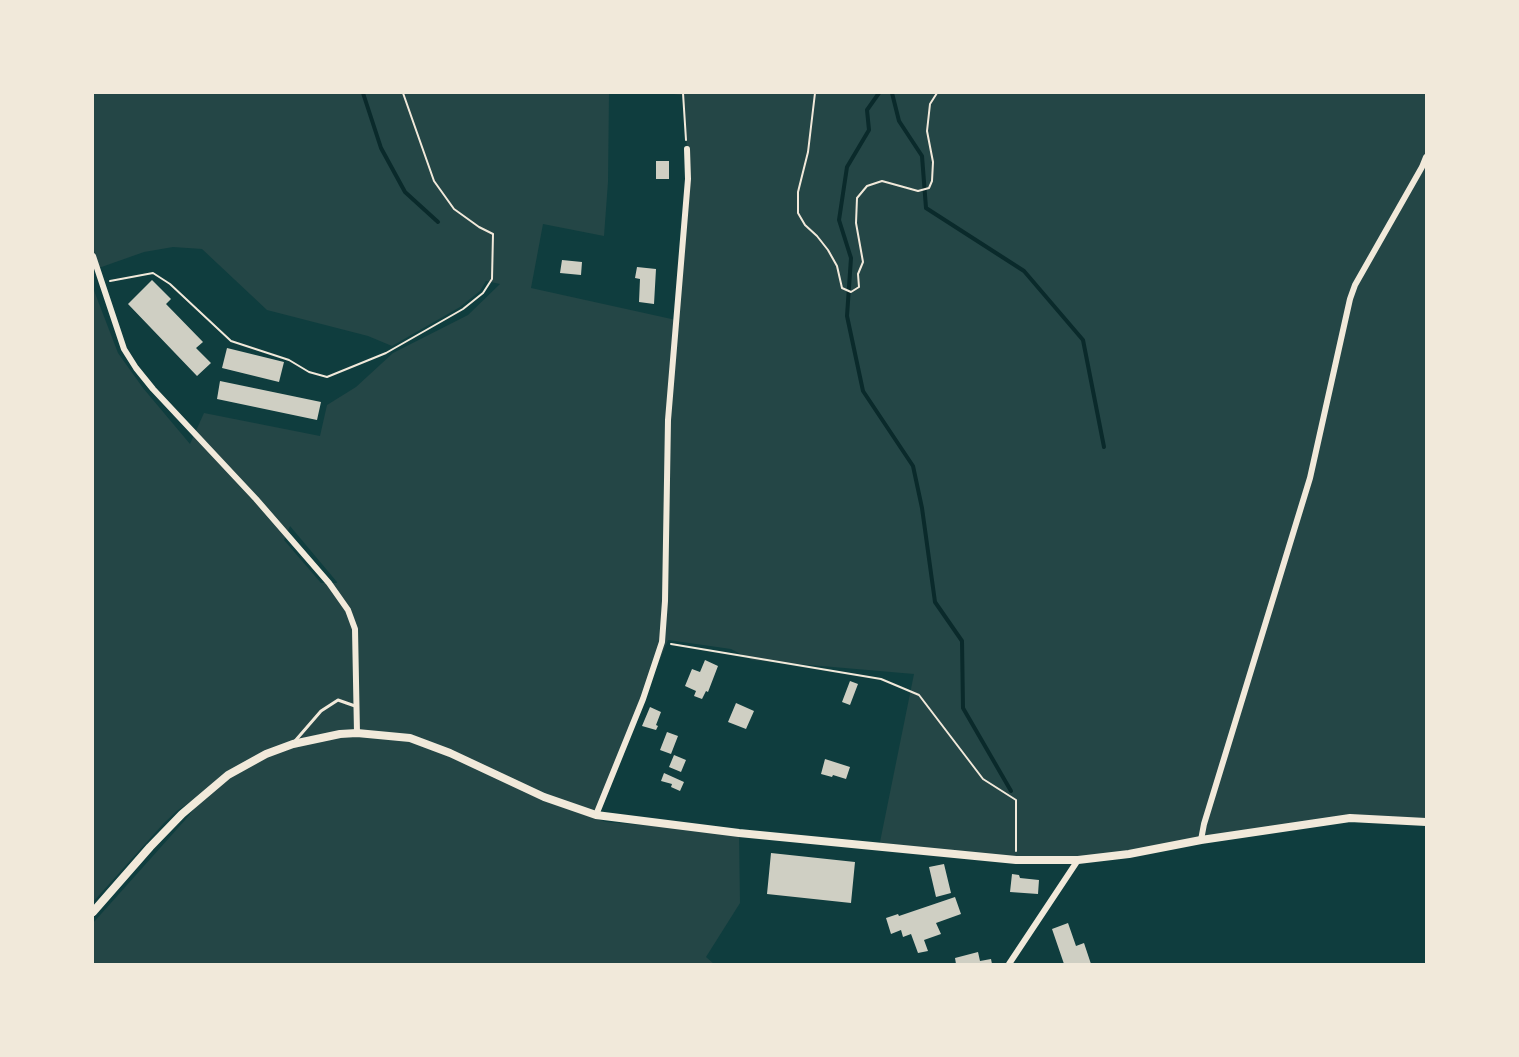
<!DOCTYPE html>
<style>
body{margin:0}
#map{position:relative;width:1519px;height:1057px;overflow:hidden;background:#0f3d3e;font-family:"Source Serif 4",serif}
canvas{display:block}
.frame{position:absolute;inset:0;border:94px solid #f1e9da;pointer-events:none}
</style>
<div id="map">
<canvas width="1519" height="1057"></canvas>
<div class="frame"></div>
</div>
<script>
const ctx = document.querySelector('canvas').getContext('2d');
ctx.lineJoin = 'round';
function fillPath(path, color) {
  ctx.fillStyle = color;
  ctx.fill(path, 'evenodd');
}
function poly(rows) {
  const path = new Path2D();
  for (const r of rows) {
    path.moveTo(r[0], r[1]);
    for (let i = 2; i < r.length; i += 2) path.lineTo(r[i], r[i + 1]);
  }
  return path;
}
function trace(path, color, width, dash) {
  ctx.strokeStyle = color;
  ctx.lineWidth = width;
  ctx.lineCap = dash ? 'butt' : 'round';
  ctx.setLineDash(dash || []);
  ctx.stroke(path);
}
const green = poly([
 [93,93,609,93,608,182,604,236,543,224,531,288,676,320,688,179,687,149,683,95,663,93,1426,93,1426,822,1350,818,1129,854,1016,860,879,847,914,674,752,660,731,649,668,640,596,815,548,802,606,822,739,833,740,903,706,957,714,964,93,964,93,923,186,819,209,790,178,810,164,823,93,902,93,288,118,353,143,388,190,444,204,413,320,436,327,405,356,387,393,353,468,315,500,284,486,281,480,291,460,307,392,346,368,336,267,310,202,249,173,247,144,252,93,270],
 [290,526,337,582,337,583,321,583,284,540]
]);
const stream = poly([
 [363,93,381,148,405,192,438,222],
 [879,93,867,110,869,130,847,167,839,220,851,258,847,316,863,391,913,466,922,508,935,602,962,641,963,708,1011,791],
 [892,93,899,121,922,156,926,208,1024,271,1083,340,1104,447]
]);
const building = poly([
 [656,161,669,161,669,179,656,179],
 [562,260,582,262,581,275,560,273],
 [637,267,656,269,654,304,639,302,640,279,635,278],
 [152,280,171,299,166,304,203,342,196,348,211,363,197,376,128,304],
 [227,348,284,362,279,382,222,368],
 [220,381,321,402,317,420,217,399],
 [705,660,718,666,708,692,706,691,702,699,694,696,696,691,685,686,692,669,700,672],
 [850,681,858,684,850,705,842,702],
 [736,703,754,711,746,729,728,722],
 [650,707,661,712,656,725,658,726,656,730,642,726],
 [667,732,678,736,671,754,660,750],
 [674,755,686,760,681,772,669,767],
 [825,759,850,767,846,779,833,775,832,777,821,774],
 [664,773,684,782,680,791,671,787,672,784,661,781],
 [771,853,855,862,851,903,767,894],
 [944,864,951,893,936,897,929,867],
 [1012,874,1019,875,1020,878,1039,880,1038,894,1010,892],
 [955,897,961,914,936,923,941,934,924,940,928,951,918,953,911,934,903,937,901,930,891,934,886,918,898,914,899,916],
 [1068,923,1076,946,1084,943,1091,964,1064,964,1052,929],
 [978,952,980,961,991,959,992,964,956,964,955,958]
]);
const path = poly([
 [683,93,686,140],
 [815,93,808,152,798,192,798,213,805,225,817,236,828,250,837,266,842,288,851,292,859,287,858,274,863,262,856,223,857,198,867,186,882,181,918,191,929,188,932,181,933,162,927,131,930,104,937,93],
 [110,281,153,273,170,284,231,341,289,360,309,372,327,377,386,353,463,309,483,293,492,279,493,234,479,227,454,209,434,181,403,93],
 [671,644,881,679,919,695,983,779,1016,800,1016,851]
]);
const service = poly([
 [295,741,321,711,338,700,355,706]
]);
const minor = poly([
 [93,256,124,349,136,368,153,389,256,499,329,583,348,610,355,629,357,733],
 [596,815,643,699,662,642,665,601,668,420,688,179,687,149],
 [1201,840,1204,824,1310,478,1350,299,1355,285,1422,167,1426,157],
 [1009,964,1078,860]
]);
const tertiary = poly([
 [93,912,150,847,182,814,228,775,266,754,293,744,340,734,357,733,410,738,450,753,544,797,596,815,739,833,1016,860,1078,860,1129,854,1201,840,1350,818,1426,822]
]);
fillPath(green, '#244646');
trace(stream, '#0a2a2b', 4);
fillPath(building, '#cfcfc3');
trace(path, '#f1e9da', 2);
trace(service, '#f1e9da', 3);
trace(minor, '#f1e9da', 6);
trace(tertiary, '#f1e9da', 8);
</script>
